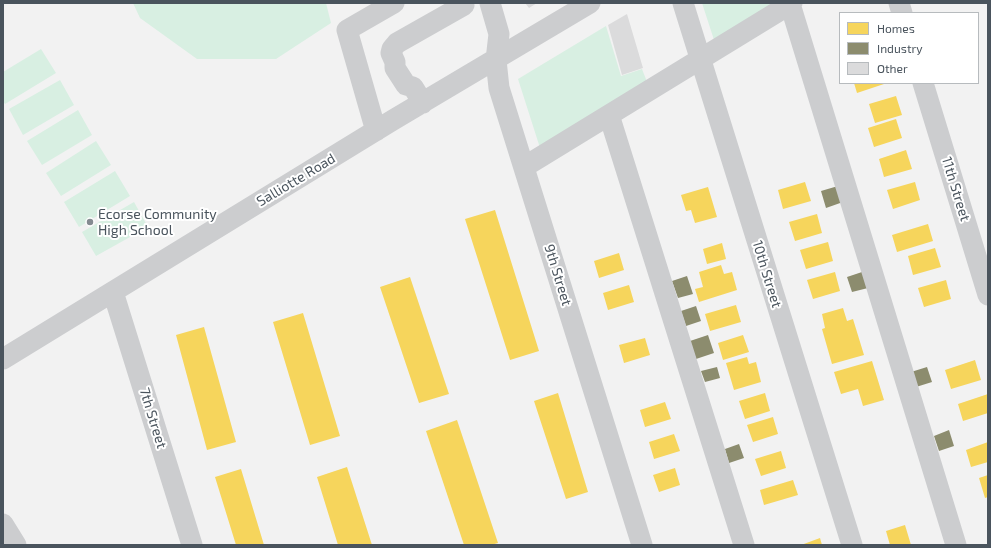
<!DOCTYPE html>
<style>
body{margin:0}
#map{position:relative;width:991px;height:548px;overflow:hidden;background:#f2f2f2;font-family:"Exo 2",sans-serif}
canvas{display:block}
.frame{position:absolute;inset:0;border:4px solid #4a545d;pointer-events:none}
.legend{position:absolute;left:839px;top:12px;width:140px;height:72px;box-sizing:border-box;background:#fff;border:1px solid #b7bbbe;margin:0;padding:5px 7px;list-style:none;font-size:12px;color:#4a545d}
.legend li{display:flex;align-items:center;gap:8px;height:20px}
.legend b{width:20px;border:1px solid #b7bbbe}
</style>
<div id="map">
<canvas width="991" height="548"></canvas>
<div class="frame"></div>
<ul class="legend">
<li><b style="height:11px;background:#f6d55c"></b>Homes</li>
<li><b style="height:11px;background:#8c8c6e"></b>Industry</li>
<li><b style="height:11px;background:#dbdbdc"></b>Other</li>
</ul>
</div>
<script>
const ctx = document.querySelector('canvas').getContext('2d');
ctx.lineJoin = 'round';
function fillPath(path, color) {
  ctx.fillStyle = color;
  ctx.fill(path, 'evenodd');
}
function poly(rows) {
  const path = new Path2D();
  for (const r of rows) {
    path.moveTo(r[0], r[1]);
    for (let i = 2; i < r.length; i += 2) path.lineTo(r[i], r[i + 1]);
  }
  return path;
}
function trace(path, color, width, dash) {
  ctx.strokeStyle = color;
  ctx.lineWidth = width;
  ctx.lineCap = dash ? 'butt' : 'round';
  ctx.setLineDash(dash || []);
  ctx.stroke(path);
}
function drawText(font, color, halo, rows, align = 'center') {
  ctx.font = font + ' "Exo 2",sans-serif';
  ctx.lineWidth = 4;
  ctx.setLineDash([]);
  ctx.textBaseline = 'middle';
  ctx.strokeStyle = halo;
  ctx.fillStyle = color;
  for (const [text, x, y, turn = 0] of rows) {
    ctx.save();
    ctx.translate(x, y);
    ctx.rotate((+turn || 0) * Math.PI / 180);
    ctx.textAlign = isNaN(turn) ? turn : align;
    if (halo) ctx.strokeText(text, 0, 0);
    ctx.fillText(text, 0, 0);
    ctx.restore();
  }
}
const green = poly([
 [133,3,326,3,331,23,276,59,197,59,140,18],
 [702,3,780,3,715,43],
 [606,26,621,76,642,69,649,87,541,151,518,79],
 [41,49,56,73,5,104,3,101,3,72],
 [60,80,74,105,23,135,9,109],
 [78,110,92,135,42,165,27,141],
 [96,141,111,165,61,196,46,173],
 [115,171,130,196,79,227,64,202],
 [134,202,148,227,96,256,82,232]
]);
const homes = poly([
 [854,83,883,83,884,84,857,93],
 [896,96,902,115,875,123,869,104],
 [896,119,902,138,874,147,868,128],
 [906,150,912,169,884,177,879,159],
 [805,182,811,201,783,209,778,190],
 [915,182,920,200,893,209,887,190],
 [708,187,717,217,695,223,691,210,686,211,681,195],
 [495,210,539,351,510,360,465,219],
 [817,214,822,233,795,241,789,222],
 [928,224,933,241,897,252,892,235],
 [828,242,833,261,806,269,800,250],
 [722,243,726,259,707,264,703,249],
 [935,248,941,267,913,275,908,256],
 [619,253,624,270,599,278,594,261],
 [721,265,724,274,732,272,737,290,699,302,695,289,703,287,699,272],
 [835,272,840,291,813,299,807,280],
 [410,277,449,394,419,403,380,287],
 [946,280,951,299,924,307,918,288],
 [629,285,634,302,608,310,603,293],
 [736,305,741,322,710,331,705,314],
 [843,308,847,321,853,319,864,355,832,364,822,329,825,328,822,314],
 [303,313,340,436,310,445,273,322],
 [204,327,236,442,207,450,176,335],
 [743,335,749,352,723,360,718,343],
 [645,338,650,355,624,363,619,345],
 [747,357,749,364,756,362,761,382,734,390,726,363],
 [975,360,981,380,951,389,945,370],
 [872,361,884,400,863,406,858,389,841,394,834,372],
 [558,393,588,492,566,499,534,401],
 [765,393,770,411,745,419,739,401],
 [988,394,988,413,963,421,958,404],
 [665,402,671,419,645,427,640,410],
 [773,417,778,434,753,442,747,425],
 [457,420,498,543,491,545,464,545,426,431],
 [674,434,680,451,654,459,649,442],
 [988,442,988,462,971,467,966,450],
 [781,451,786,468,761,476,755,459],
 [347,467,372,545,338,545,317,477],
 [675,468,680,485,659,492,653,475],
 [241,469,264,545,236,545,215,477],
 [988,475,988,497,985,498,979,478],
 [793,480,798,495,764,505,760,490],
 [905,525,911,545,890,545,886,531],
 [820,538,822,545,801,545]
]);
const industry = poly([
 [838,186,843,202,826,208,821,191],
 [862,272,868,288,852,292,847,277],
 [687,276,693,294,678,298,672,281],
 [696,306,701,321,686,326,681,311],
 [708,335,714,353,696,359,690,341],
 [717,367,720,378,705,382,701,371],
 [927,367,932,382,916,387,911,372],
 [949,430,954,446,939,451,934,436],
 [739,444,744,458,729,463,725,449]
]);
const building = poly([
 [525,3,537,3,529,8],
 [627,14,643,68,622,75,608,25]
]);
const minor = poly([
 [490,3,499,34,496,60,499,88,642,545],
 [683,3,852,545],
 [899,3,902,13],
 [790,4,956,545],
 [923,83,988,295],
 [423,103,413,87,406,85,395,68,395,62,391,53,392,49,397,43,464,5],
 [609,115,744,545],
 [376,131,347,30,394,3],
 [524,167,792,3],
 [113,292,192,545],
 [3,359,393,120,590,3],
 [3,524,16,545]
]);
const markers = [
 [90,222,4,"#858b91"]
];
const streetNames = [
 ["Salliotte Road",296,180,-31],
 ["11th Street",956,189,73],
 ["10th Street",767,274,73],
 ["9th Street",558,275,73],
 ["7th Street",153,418,73]
];
const poiNames = [
 ["Ecorse Community",98,214],
 ["High School",98,230]
];
fillPath(green, '#d8efe2');
fillPath(homes, '#f6d55c');
fillPath(industry, '#8c8c6e');
fillPath(building, '#dbdbdc');
trace(minor, '#cccdcf', 21);
for (const [x, y, r, color] of markers) {
  const dot = new Path2D();
  dot.arc(x, y, r, 0, 2 * Math.PI);
  ctx.fillStyle = color;
  ctx.fill(dot);
  trace(dot, '#fff', 1.5);
}
drawText('14px', '#4a545d', '#fff', streetNames);
drawText('14px', '#4a545d', '#fff', poiNames, 'left');
</script>
